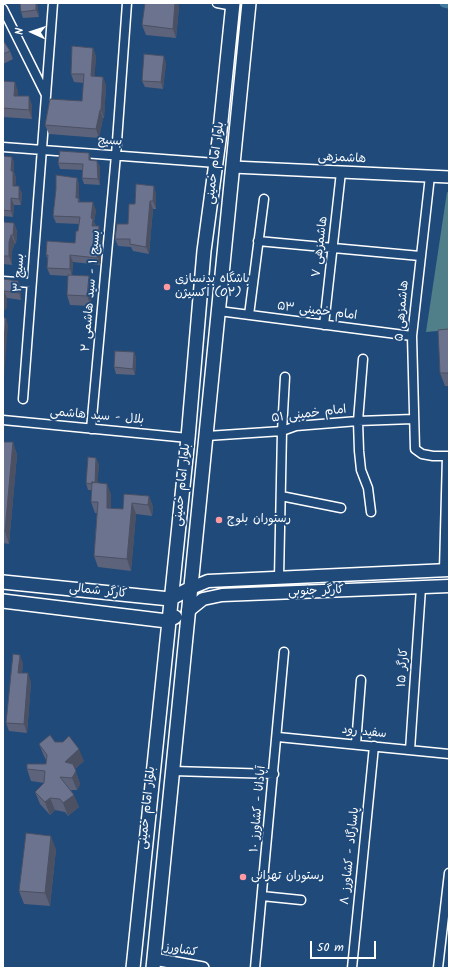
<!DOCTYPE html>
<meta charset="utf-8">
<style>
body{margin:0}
#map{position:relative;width:452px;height:971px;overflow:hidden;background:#1f4a7a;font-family:Kalam,sans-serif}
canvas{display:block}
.frame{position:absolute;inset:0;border:4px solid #fff;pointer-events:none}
.north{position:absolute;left:12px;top:12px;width:40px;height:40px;-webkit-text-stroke:3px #1f4a7a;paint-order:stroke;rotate:273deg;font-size:11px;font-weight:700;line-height:16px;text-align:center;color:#fff}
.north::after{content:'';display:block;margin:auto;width:14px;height:18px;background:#fff;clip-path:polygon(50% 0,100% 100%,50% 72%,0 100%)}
.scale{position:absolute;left:310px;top:941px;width:66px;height:18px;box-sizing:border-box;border:2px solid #fff;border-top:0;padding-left:5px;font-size:12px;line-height:14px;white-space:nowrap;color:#fff;-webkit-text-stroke:3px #1f4a7a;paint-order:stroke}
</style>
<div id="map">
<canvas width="452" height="971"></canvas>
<div class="frame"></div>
<div class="north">N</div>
<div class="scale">50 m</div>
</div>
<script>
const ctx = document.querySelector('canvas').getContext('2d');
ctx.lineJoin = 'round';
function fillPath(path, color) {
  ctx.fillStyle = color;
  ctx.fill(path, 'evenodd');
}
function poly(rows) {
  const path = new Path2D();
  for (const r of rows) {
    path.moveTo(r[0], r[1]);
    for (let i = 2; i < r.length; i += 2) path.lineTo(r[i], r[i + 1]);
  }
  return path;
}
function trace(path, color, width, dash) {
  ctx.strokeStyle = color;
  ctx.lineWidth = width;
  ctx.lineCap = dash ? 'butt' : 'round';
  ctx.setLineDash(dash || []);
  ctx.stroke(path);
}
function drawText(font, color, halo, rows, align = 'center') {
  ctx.font = font + ' Kalam,"Playpen Sans Arabic",sans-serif';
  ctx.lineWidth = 4;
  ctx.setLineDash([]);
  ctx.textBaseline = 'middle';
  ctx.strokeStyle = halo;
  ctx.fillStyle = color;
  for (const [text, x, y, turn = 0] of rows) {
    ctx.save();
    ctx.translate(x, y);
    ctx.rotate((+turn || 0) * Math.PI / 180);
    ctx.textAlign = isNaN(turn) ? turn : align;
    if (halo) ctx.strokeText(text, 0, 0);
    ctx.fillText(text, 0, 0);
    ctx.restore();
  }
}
const green = poly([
 [447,192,449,193,449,330,426,332]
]);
const canal = poly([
 [444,3,449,4]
]);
const minor = poly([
 [217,3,233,6],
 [3,9,46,95],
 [3,147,216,163],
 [430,176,412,336,415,449,422,454,433,456,449,456],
 [258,241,420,256],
 [3,281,31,283],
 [219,311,412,336],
 [249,315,264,199],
 [324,325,341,172],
 [363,359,358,421,359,451,361,470,368,488,371,512],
 [23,399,53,3],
 [3,420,188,438],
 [91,429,116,155,127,3],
 [207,436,282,431,296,426,358,421,413,419],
 [281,496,341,508],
 [444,570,447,456],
 [279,578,282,431,285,377],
 [278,737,449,754],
 [356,744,361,680],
 [410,750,421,588],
 [173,771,274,774],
 [262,896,301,900],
 [255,968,284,652],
 [352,968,374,746],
 [438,968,449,873]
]);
const tertiary = poly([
 [233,167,449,177],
 [154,959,203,968]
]);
const secondary = poly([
 [191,588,208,581,449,570],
 [188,611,203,599,222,595,449,586]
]);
const primary = poly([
 [3,582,170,599,191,588],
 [3,601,167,621,175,617],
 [133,968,188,438,204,251,219,140,233,3],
 [153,968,249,3]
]);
const wall = poly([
 [37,3,39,17,23,18,21,12],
 [145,3,178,3,179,7,176,38,146,35,142,25],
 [3,40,10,51,13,59,3,64],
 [93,48,96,57,94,77,103,77,106,86,104,118,103,118,99,138,49,134,45,125,82,101,84,83,74,82,71,74],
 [166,63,163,89,145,87,142,81],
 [3,81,18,91,18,96,32,105,32,119,3,117],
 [3,156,12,157,14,163,14,172,16,178,15,186,22,193,21,205,14,205,13,217,3,216],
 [91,159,91,160,97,161,100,167,100,185,84,184,82,178,83,170,60,169,58,163],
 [77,178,79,185,79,198,80,202,96,210,94,222,96,226,101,234,101,243,98,243,98,250,101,258,100,265,73,262,72,275,89,276,92,286,91,306,70,305,67,295,68,276,50,275,47,268,48,261,46,255,75,243,78,231,79,224,56,223,53,216],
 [156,193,156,209,153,209,149,254,133,251,131,247,118,246,115,239,128,224,135,204],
 [3,222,14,223,17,231,16,244,15,243,12,251,12,265,3,264],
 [3,279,21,288,21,300,7,298,7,307,4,311,3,311],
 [449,329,449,386,445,386,440,373],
 [134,352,136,358,135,375,116,374,114,367],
 [3,442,13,442,17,455,9,544,3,543],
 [99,464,97,483,107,484,111,495,111,508,123,509,124,494,149,496,153,507,152,516,136,514,131,571,98,567,94,556,97,513,95,513,91,502,92,490,88,490,86,483],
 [23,663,22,673,31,682,27,733,9,731,6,723],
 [55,742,84,761,75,769,80,784,77,790,71,790,79,807,68,816,65,812,55,810,50,815,40,804,35,792,44,783,31,781,27,769,46,764,46,760,44,756,39,744],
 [56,849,50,906,24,904,19,891]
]);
const shadedWall = poly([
 [36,3,37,3,39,17,36,10],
 [175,3,178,3,179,7,176,38,173,29],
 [93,48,96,57,94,85,91,76],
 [164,56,166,63,163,89,161,82],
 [103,77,106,86,104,118,101,110],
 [15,82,18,91,18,105,14,96],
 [29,96,32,105,32,119,29,110],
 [100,110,103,118,99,138,96,129],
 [89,153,91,159,91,166,89,160],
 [12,157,14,163,14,172,16,178,15,192,13,186,11,171],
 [97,161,100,167,100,185,98,179],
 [77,178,79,185,79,198,81,205,76,198],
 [19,186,22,193,21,205,19,199],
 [154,186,156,193,156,209,153,201],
 [11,198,14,205,13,217,11,211],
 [150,201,153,209,149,254,146,247],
 [93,202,96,210,94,222,96,227,92,226,91,218],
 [14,223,17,231,16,244,13,235],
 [99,226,101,234,101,243,98,236],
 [11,235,15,243,12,251,12,265,9,256,9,242],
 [96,236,98,243,98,252,98,250,101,258,100,265,95,250],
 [70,255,73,262,72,276,70,269],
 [89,276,92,286,91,306,87,296],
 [18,281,21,288,21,300,19,293],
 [4,291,7,298,7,307,4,311,3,308,3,301],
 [6,318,8,325,4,378,3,376,3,351],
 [134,352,136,358,135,375,133,369],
 [13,442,17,455,9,544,5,531],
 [96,458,99,464,97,491,94,484],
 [107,484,111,495,111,519,107,508],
 [149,496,153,507,152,516,148,505],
 [132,503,136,514,131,571,127,559],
 [20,655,23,663,21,682,18,673],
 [28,673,31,682,27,733,24,724],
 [79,749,84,761,75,769,80,784,77,790,72,778,65,762],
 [74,795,79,807,68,816,63,803],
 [50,798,55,810,50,815,45,802],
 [51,836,56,849,50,906,45,893]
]);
const building = poly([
 [20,3,36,3,36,10,21,12,20,3],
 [145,3,175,3,173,29,142,25,145,3],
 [3,40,10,51,3,54,3,40],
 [72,46,93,48,91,76,103,77,101,110,100,110,96,129,45,125,50,99,82,101,84,74,71,74,72,46],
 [144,54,164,56,161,82,142,81,144,54],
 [3,81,15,82,14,96,29,96,29,110,3,108,3,81],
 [60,151,89,153,89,160,97,161,98,179,82,178,83,164,58,163,60,151],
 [3,156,12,157,11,171,13,171,13,186,19,186,19,199,11,198,11,211,3,210,3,156],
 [56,175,77,178,76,198,79,198,78,202,93,202,91,218,93,219,92,226,99,226,98,236,96,236,95,250,98,250,97,258,70,255,70,269,47,268,48,255,46,255,47,241,75,243,76,231,78,231,80,217,53,216,56,189,56,175],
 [136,184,154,186,153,201,150,201,146,247,130,244,130,239,115,239,117,224,128,224,129,204,135,204,136,184],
 [3,222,14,223,13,235,11,235,9,242,9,256,3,256,3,222],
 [68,275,89,276,87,296,67,295,68,275],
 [3,279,18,281,19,293,4,291,4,300,3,301,3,279],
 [3,318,6,318,3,351,3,318],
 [449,329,449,373,440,373,438,330,449,329],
 [115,351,134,352,133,369,114,367,115,351],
 [3,442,13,442,5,531,3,531,3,442],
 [88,457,96,458,95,483,92,482,92,484,86,483,88,457],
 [92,482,107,484,107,508,123,509,124,494,149,496,148,505,132,503,127,559,94,556,98,502,91,502,92,482],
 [13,654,20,655,18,673,28,673,24,724,6,723,13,654],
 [50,735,55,742,63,742,69,736,79,749,65,762,73,764,76,771,72,778,60,777,74,795,63,803,60,799,50,798,45,802,35,792,44,783,45,771,27,769,27,764,46,764,47,755,39,744,50,735],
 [26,833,51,836,45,893,19,891,26,833]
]);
const markers = [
 [167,287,4,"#ff9aa2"],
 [219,520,4,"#ff9aa2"],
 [243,877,4,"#ff9aa2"]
];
const streetNames = [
 ["بسیج",110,142,4],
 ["هاشمزهی",342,159,3],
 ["بلوار امام خمینی",216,163,-83],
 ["هاشمزهی ۷",321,247,-83],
 ["بسیج ۳",20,273,-86],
 ["بسیج ۱ - سید هاشمی ۲",92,291,-85],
 ["هاشمزهی ۵",403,311,-85],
 ["امام خمینی ۵۳",317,312,7],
 ["امام خمینی ۵۱",309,415,-7],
 ["بلال - سید هاشمی",97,417,5],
 ["بلوار امام خمینی",183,485,-84],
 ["کارگر شمالی",98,592,6],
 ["کارگر جنوبی",316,592,-2],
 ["کارگر ۱۵",404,668,-86],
 ["سفید رود",364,733,6],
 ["بلوار امام خمینی",148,808,-84],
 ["آپادانا - کشاورز ۱۰",259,809,-85],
 ["پاسارگاد - کشاورز ۸",351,856,-84],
 ["کشاورز",181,951,10]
];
const poiNames = [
 ["باشگاه بدنسازی",175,280],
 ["اکسیژن (O۲)",175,294],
 ["رستوران بلوچ",227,520],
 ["رستوران تهرانی",251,877]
];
fillPath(green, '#507e89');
trace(canal, '#427a9d', 9);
trace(minor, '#fff', 11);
trace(tertiary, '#fff', 14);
trace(secondary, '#fff', 15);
trace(primary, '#fff', 16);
trace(minor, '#1f4a7a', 8);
trace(tertiary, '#1f4a7a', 11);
trace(secondary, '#1f4a7a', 12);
trace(primary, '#1f4a7a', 13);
fillPath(wall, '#5c637a');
fillPath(shadedWall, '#4b5063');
fillPath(building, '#6b738e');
trace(building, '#4b5063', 1);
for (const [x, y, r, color] of markers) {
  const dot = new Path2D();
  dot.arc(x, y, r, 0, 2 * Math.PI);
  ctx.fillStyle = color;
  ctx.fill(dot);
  trace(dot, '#1f4a7a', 1.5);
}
drawText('12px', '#fff', '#1f4a7a', streetNames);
drawText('12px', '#fff', '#1f4a7a', poiNames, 'left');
</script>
